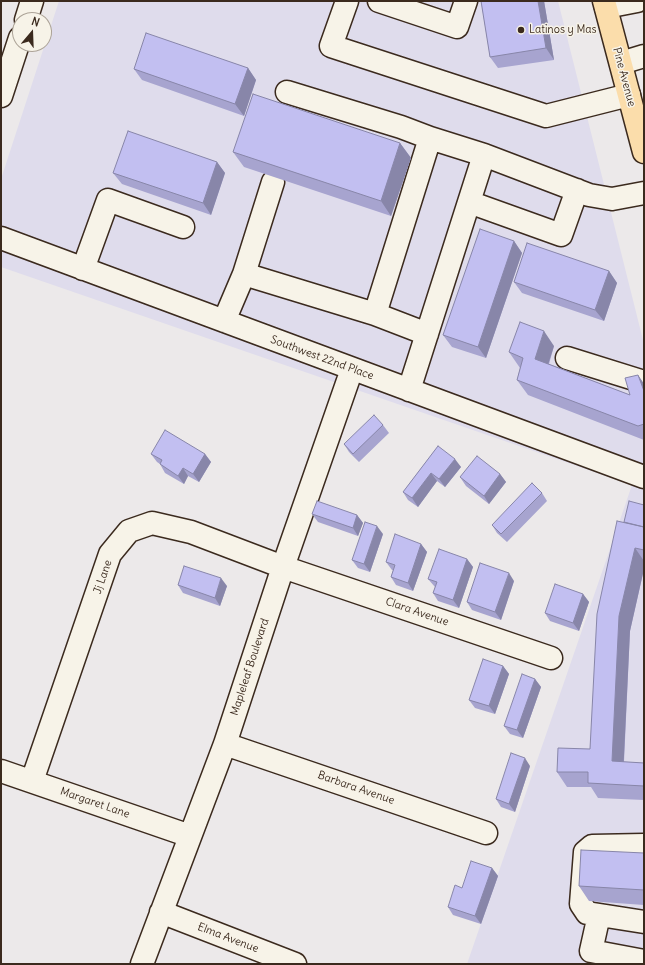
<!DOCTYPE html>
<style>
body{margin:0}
#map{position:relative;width:645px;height:965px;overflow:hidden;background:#ece9ea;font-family:Delius,sans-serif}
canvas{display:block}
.frame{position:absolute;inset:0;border:2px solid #3b2a1e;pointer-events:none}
.north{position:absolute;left:12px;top:12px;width:40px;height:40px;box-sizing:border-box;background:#f7f3e8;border:1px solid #aca397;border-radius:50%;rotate:19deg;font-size:11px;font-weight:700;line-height:16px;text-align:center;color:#3b2a1e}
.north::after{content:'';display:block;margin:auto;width:14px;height:18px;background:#3b2a1e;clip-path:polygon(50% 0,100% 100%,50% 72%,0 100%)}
</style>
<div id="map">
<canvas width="645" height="965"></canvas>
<div class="frame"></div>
<div class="north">N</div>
</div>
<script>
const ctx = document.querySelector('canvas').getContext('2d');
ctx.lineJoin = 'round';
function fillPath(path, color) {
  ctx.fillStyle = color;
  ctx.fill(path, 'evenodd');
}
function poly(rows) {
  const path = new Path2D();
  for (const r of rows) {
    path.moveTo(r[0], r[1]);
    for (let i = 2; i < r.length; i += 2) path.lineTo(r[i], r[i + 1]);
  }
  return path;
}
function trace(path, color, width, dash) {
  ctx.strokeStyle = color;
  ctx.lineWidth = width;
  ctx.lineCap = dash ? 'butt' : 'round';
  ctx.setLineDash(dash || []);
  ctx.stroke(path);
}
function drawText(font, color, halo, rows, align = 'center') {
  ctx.font = font + ' Delius,sans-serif';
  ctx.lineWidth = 3;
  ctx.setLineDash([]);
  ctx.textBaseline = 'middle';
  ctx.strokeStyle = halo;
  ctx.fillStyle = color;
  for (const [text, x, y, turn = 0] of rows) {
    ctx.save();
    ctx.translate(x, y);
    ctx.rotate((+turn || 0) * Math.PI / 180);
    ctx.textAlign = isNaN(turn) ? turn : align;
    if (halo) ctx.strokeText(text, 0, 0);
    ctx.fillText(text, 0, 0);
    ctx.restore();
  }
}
const built = poly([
 [59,1,558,1,644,344,644,964,467,964,632,485,1,267,1,179]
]);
const minor = poly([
 [347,1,331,46,546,116,629,95],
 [379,1,457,27,466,1],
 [606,7,637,1],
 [26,20,32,1],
 [621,63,644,56],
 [287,92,401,127,430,138],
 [1,96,20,38],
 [469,202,561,235,577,190],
 [1,238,644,477],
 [83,269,108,200,183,227],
 [244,274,273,182],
 [224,321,244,274,375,314],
 [427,334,375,314,430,138,484,155],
 [567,358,644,382],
 [409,390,484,155,589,195,612,199,644,193],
 [225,744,486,833],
 [1,771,190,836],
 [32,781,110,554,129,531,152,523,191,532,283,567,551,658],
 [644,845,592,846,585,852,581,904,587,913,644,922],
 [161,912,295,964],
 [599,915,591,951,644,961],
 [142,964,225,744,283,567,352,369]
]);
const highway = poly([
 [604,1,644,152]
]);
const wall = poly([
 [481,1,544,1,554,60,498,68,490,57],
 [248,68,256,80,244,116,142,80,134,69],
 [400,143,411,158,391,216,244,167,233,152],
 [217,162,225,173,211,215,122,184,113,173],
 [514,241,522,253,486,358,452,347,443,335],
 [609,271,617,283,604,321,522,293,514,282],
 [554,346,549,364,630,395,638,375,644,384,644,440,528,395,517,380,520,368,509,352],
 [383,425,389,433,359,462,349,452,344,444],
 [438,446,461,467,445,487,437,481,418,507,408,500,403,492],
 [151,454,205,454,211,462,199,482,188,476,184,484,165,473,160,464,157,462],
 [500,474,506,482,489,504,466,486,460,477],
 [542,493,547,501,507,542,497,533,492,525],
 [644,505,644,569,630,631,624,762,644,763,644,800,598,798,591,787,567,787,557,772,590,749,624,522],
 [312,514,357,515,363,523,358,536,318,522],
 [383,534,370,572,358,568,352,560],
 [421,544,427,552,413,591,396,585,391,577,393,570,392,570,386,562],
 [467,559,473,567,459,608,438,601,433,593,435,587,428,579],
 [514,581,501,620,472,610,467,602],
 [178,585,227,586,220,606,183,593],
 [583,594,589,602,579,631,550,621,545,613],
 [503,666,509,674,495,714,475,708,469,700],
 [535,679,541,687,523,738,510,734,504,726],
 [530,766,515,812,501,807,496,799],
 [644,853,644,905,589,901,579,886],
 [492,868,498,876,481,924,453,915,448,907,462,888]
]);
const shadedWall = poly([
 [538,1,544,1,554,60,546,48],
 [248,68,256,80,244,116,235,104],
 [400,143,411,158,391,216,381,201],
 [217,162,225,173,211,215,203,203],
 [514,241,522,253,486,358,478,347],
 [609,271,617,283,604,321,595,310],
 [544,331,554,346,545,374,535,359],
 [638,375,644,384,644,391],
 [205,454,211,462,199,482,193,474],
 [455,459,461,467,445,487,439,479],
 [183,468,188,476,184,484,178,476],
 [431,473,437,481,418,507,412,498],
 [500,474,506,482,489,504,484,496],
 [357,515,363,523,358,536,353,528],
 [377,526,383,534,370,572,364,564],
 [421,544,427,552,413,591,408,583],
 [635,548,644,561,644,569,630,631,623,776,612,761,619,616],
 [467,559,473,567,459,608,453,600],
 [509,573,514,581,501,620,495,612],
 [221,578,227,586,220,606,215,598],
 [583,594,589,602,579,631,573,623],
 [503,666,509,674,495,714,489,706],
 [535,679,541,687,523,738,517,730],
 [525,758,530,766,515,812,509,804],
 [492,868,498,876,481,924,475,916]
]);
const building = poly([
 [481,1,538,1,546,48,490,57,481,1],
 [146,33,248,68,235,104,134,69,146,33],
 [253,94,400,143,381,201,233,152,253,94],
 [128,131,217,162,203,203,113,173,128,131],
 [480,229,514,241,478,347,443,335,480,229],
 [527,243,609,271,595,310,514,282,527,243],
 [520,322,544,331,535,359,630,395,625,378,638,375,644,391,644,424,638,426,517,380,523,358,509,352,520,322],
 [374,415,383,425,353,454,344,444,374,415],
 [165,430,205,454,193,474,183,468,178,476,160,464,162,460,151,454,165,430],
 [438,446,455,459,439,479,431,473,412,498,403,492,438,446],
 [477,456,500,474,484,496,460,477,477,456],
 [532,483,542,493,501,534,492,525,532,483],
 [317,501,357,515,353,528,312,514,317,501],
 [629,501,644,505,644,527,624,522,629,501],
 [617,521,644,527,644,550,635,548,619,616,612,761,644,763,644,786,588,783,588,772,557,772,558,748,590,749,597,614,617,521],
 [365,522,377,526,364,564,352,560,365,522],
 [395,534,421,544,408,583,391,577,395,565,386,562,395,534],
 [439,549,467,559,453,600,433,593,437,582,428,579,439,549],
 [480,563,509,573,495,612,467,602,480,563],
 [184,566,221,578,215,598,178,585,184,566],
 [555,584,583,594,573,623,545,613,555,584],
 [483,659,503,666,489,706,469,700,483,659],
 [522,674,535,679,517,730,504,726,522,674],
 [511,753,525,758,509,804,496,799,511,753],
 [581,850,644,853,644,890,579,886,581,850],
 [471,861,492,868,475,916,448,907,455,885,462,888,471,861]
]);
const markers = [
 [521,30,4,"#3b2a1e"]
];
const poiNames = [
 ["Latinos y Mas",529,30]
];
const streetNames = [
 ["Pine Avenue",624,77,75],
 ["Southwest 22nd Place",322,358,20],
 ["Jj Lane",103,577,-71],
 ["Clara Avenue",417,612,19],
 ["Mapleleaf Boulevard",250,667,-72],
 ["Barbara Avenue",356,788,19],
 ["Margaret Lane",95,803,19],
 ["Elma Avenue",228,938,21]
];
fillPath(built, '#dfdcec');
trace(minor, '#3b2a1e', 25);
trace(highway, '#3b2a1e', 25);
trace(minor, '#f7f3e8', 22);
trace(highway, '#fbddab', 22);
fillPath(wall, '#a7a4cf');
fillPath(shadedWall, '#8886a9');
fillPath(building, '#c2bff1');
trace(building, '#8886a9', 1);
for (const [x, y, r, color] of markers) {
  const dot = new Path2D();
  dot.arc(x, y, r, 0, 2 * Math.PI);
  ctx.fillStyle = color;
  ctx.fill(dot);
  trace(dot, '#f7f3e8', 1.5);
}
drawText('11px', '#3b2a1e', '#f7f3e8', poiNames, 'left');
drawText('11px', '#3b2a1e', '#f7f3e8', streetNames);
</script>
